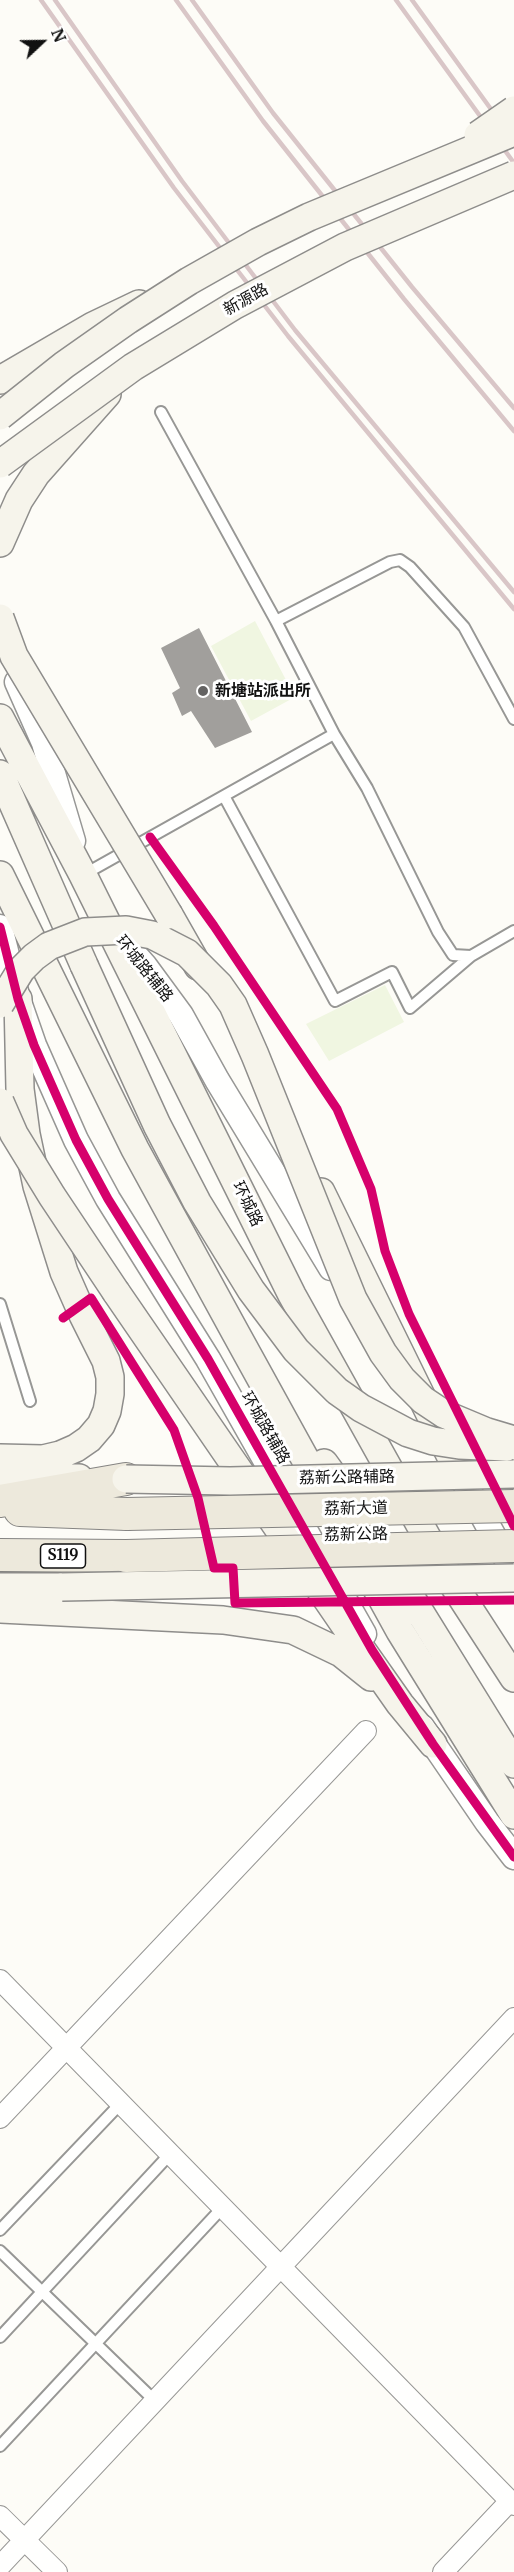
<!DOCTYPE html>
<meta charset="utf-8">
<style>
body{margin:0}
#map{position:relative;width:514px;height:2572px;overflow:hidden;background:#fdfcf7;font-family:Merriweather,serif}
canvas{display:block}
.north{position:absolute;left:12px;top:12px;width:60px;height:60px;-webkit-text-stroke:4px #fff;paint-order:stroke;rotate:68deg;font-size:16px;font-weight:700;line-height:24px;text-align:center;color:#111}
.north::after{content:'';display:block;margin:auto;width:21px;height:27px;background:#111;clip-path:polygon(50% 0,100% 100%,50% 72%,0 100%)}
</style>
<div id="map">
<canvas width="514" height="2572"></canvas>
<div class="north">N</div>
</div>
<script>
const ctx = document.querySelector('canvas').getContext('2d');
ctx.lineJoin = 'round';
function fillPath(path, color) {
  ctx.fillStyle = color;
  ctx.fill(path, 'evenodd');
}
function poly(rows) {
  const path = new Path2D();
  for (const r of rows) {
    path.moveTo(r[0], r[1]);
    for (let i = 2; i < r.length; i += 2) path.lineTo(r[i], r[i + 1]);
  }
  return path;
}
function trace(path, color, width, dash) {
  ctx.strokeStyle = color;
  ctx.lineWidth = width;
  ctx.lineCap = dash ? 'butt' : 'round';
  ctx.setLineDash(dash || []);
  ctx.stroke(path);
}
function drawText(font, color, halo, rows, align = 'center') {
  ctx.font = font + ' Merriweather,"Noto Sans SC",serif';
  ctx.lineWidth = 6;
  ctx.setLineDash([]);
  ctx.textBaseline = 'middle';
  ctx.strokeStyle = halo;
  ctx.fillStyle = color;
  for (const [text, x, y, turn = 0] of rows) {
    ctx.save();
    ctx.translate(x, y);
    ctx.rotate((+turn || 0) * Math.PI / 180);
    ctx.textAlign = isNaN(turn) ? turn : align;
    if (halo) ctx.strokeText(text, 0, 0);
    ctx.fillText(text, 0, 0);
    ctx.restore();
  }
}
const pitch = poly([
 [255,621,295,697,251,721,211,646],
 [385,985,404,1022,329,1061,306,1024]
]);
const building = poly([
 [199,628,252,732,215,748,191,711,182,716,172,693,180,688,161,648]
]);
const service = poly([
 [161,412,276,621],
 [514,719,464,627,410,567,400,560,390,562,276,621,334,734,367,788,438,932,453,955,471,956,514,931],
 [224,796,335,1001,392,972,410,1008,471,956],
 [83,875,334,734],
 [0,1304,30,1401],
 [0,2230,121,2103],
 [0,2251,155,2401],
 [0,2337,170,2154],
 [0,2446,223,2207]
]);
const minor = poly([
 [0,1980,514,2505],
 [0,2118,366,1731],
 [0,2516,57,2572],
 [0,2566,514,2018],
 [443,2572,510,2501]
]);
const tertiary = poly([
 [17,682,44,743,73,841],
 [0,927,18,999,34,1045,76,1140,108,1199,208,1359,364,1634],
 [121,939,145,966,181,1015,217,1080,331,1268],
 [452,1460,514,1573],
 [422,1727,487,1822,514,1857]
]);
const secondary = poly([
 [0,380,93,326,139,304],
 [0,543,19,500,36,474,107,394],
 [0,718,83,875,292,1295,453,1584,514,1678],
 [0,774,84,965],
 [0,875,135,1149,234,1330,400,1631,514,1815],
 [169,915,198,966],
 [321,1192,453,1461],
 [116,1292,355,1640,400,1704,433,1744],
 [0,1458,43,1459,60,1455,76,1448,89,1439,101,1425,107,1411,110,1394,110,1377,106,1361,83,1315,64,1272,37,1186,26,1134,20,1089,18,999],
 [324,1463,350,1499,514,1764],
 [0,1477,79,1478],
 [0,1587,62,1587],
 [0,1609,223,1620,293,1630,341,1653,371,1677]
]);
const primary = poly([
 [0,1501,126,1479],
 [20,1510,127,1514],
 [0,1555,126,1556]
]);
const rail = poly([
 [41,0,174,188,288,336,514,609],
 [55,0,182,181,295,330,514,592],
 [176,0,263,121,404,299,514,431],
 [192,0,273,113,412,287,514,408],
 [396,0,514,163],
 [412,0,514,141]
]);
const secondaryBridge = poly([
 [478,135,514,110],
 [0,416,64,365,128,320,189,281,258,242,309,217,514,132],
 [0,464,133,367,235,305,345,247,514,175],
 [0,618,14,656,169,915],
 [84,965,157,1125,197,1202,251,1290,296,1350,337,1391,361,1408,408,1433,433,1441,459,1445,507,1447],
 [0,1004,21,970,34,957,49,946,85,932,126,930,152,935,187,953,219,985,233,1005,255,1055,353,1299,383,1353,402,1379,423,1400,444,1414,487,1432,514,1440],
 [0,1102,14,1134,52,1196,116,1292],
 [126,1479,230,1481,514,1474],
 [62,1587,514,1578]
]);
const primaryBridge = poly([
 [127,1514,514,1506],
 [126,1556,514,1546]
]);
const cycleway = poly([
 [150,837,214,926,337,1109,371,1189,385,1251,409,1314,514,1526],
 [0,927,18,999,34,1045,76,1140,108,1199,208,1359,372,1650,433,1744,514,1857],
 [63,1318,91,1298,174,1430,198,1498,214,1568,233,1568,235,1603,514,1600]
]);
const markers = [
 [203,691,6,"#646362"]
];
const shields = [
 [63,1556,45]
];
const shieldNames = [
 ["S119",63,1556]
];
const streetNames = [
 ["新源路",246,300,-29],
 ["环城路辅路",144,969,51],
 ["环城路",247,1204,64],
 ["环城路辅路",265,1428,60],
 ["荔新公路辅路",347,1478,-1],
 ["荔新大道",356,1509,-1],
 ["荔新公路",356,1535,-1]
];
const poiNames = [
 ["新塘站派出所",215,691]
];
fillPath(pitch, '#f0f6e1');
fillPath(building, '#a19f9c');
trace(service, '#979795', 14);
trace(minor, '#979795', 22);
trace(tertiary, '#979795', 27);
trace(secondary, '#8e8d8b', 30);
trace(primary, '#858482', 34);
trace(service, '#fffffe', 10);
trace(minor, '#fffffe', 20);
trace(tertiary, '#fffffe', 24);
trace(secondary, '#f6f4eb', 27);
trace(primary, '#ede9dc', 32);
trace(rail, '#d9c6c7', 4.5);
trace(secondaryBridge, '#8e8d8b', 30, []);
trace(primaryBridge, '#858482', 34, []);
trace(secondaryBridge, '#f6f4eb', 27);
trace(primaryBridge, '#ede9dc', 32);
trace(cycleway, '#d6006c', 9);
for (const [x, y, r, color] of markers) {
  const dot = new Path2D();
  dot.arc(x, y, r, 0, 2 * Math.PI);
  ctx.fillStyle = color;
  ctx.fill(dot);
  trace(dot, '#fff', 2);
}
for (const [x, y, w] of shields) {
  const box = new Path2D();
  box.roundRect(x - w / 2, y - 12, w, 24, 4.5);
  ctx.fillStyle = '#fff';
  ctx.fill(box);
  trace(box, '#111', 1.5);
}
drawText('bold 15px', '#111', null, shieldNames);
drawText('16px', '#111', '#fff', streetNames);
drawText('bold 16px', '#111', '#fff', poiNames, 'left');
</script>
